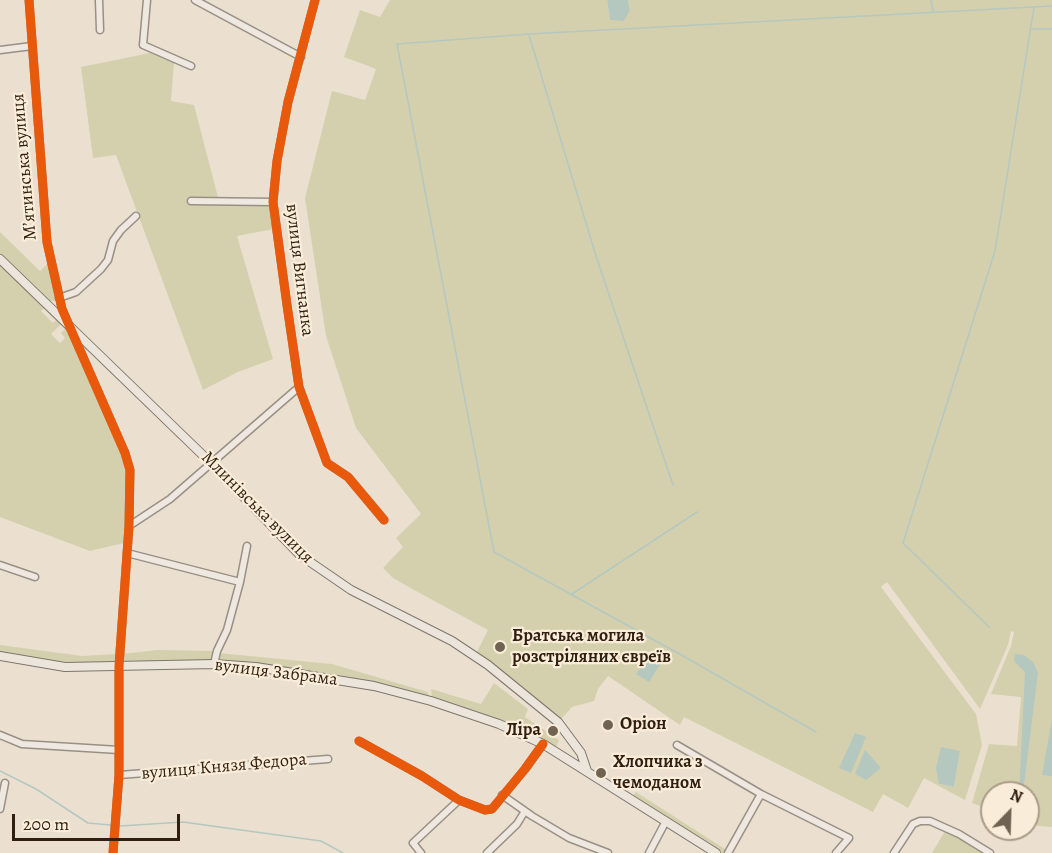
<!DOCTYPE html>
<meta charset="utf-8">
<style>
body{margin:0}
#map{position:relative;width:1052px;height:853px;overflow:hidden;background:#ebe0cf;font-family:Alegreya,serif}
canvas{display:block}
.north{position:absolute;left:980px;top:781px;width:60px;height:60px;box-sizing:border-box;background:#f9edd9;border:2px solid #a99b88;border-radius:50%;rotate:23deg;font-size:16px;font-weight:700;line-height:24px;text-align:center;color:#301f0f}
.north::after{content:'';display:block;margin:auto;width:21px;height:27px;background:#716352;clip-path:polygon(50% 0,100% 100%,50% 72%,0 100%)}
.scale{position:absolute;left:12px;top:814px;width:168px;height:27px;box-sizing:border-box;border:3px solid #301f0f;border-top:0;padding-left:8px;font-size:18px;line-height:21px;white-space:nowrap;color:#301f0f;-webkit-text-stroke:4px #f9edd9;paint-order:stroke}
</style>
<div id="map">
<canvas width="1052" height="853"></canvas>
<div class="north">N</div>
<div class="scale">200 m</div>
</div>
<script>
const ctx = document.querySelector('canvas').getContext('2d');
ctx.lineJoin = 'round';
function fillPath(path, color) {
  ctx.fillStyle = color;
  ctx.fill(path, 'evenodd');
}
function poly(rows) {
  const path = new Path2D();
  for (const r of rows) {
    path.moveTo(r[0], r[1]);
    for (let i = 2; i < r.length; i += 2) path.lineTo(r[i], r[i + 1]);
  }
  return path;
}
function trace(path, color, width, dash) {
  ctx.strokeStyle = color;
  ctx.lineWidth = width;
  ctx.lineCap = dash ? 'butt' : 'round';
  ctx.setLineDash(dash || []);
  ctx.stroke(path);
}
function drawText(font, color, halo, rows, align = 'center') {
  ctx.font = font + ' Alegreya,serif';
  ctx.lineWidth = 4.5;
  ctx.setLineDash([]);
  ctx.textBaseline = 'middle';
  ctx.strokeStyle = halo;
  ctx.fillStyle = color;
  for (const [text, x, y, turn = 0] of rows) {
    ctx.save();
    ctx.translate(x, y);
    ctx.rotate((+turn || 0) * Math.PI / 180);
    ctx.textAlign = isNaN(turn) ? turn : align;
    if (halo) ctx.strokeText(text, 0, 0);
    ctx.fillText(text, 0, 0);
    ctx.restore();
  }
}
const green = poly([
 [390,0,607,0,610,20,630,10,628,0,1052,0,1052,827,1038,826,1028,822,1028,793,992,793,992,810,972,803,989,744,1017,746,1021,697,991,694,1011,646,1014,632,1011,631,1008,645,980,709,887,582,881,587,976,714,982,745,965,800,924,778,908,808,883,794,873,812,684,717,680,725,608,676,598,689,594,701,572,707,560,720,476,654,488,630,414,590,393,578,383,568,403,547,396,538,421,514,356,428,326,336,305,198,332,91,365,100,376,69,344,57,360,10,380,17],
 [960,750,954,787,939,784],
 [150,53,174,63,171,101,194,105,220,205,270,205,274,229,237,236,273,359,238,372,203,390,116,155,93,158,81,67],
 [0,232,40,271,49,262,57,298,55,301,47,301,0,256],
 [0,263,45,307,41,311,53,323,57,319,62,323,51,334,60,343,65,338,61,333,66,328,68,330,122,453,127,471,124,543,90,551,0,517],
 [0,645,82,656,117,654,116,662,65,663,0,652],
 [157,650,215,651,213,660,122,662,122,654],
 [219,653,332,664,428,692,429,697,375,682,330,674,256,663,217,661],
 [494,683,528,709,525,717,559,740,556,747,501,720,432,698,431,689,481,704],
 [636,792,728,851,727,853,723,853,633,796],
 [945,831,958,836,985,853,932,853]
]);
const water = poly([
 [607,0,628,0,630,10,624,21,610,20],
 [651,652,658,653,661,663,649,682,636,674],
 [1015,654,1024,655,1033,662,1038,673,1023,793,1019,793,1025,672,1014,661],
 [1052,719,1052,776,1042,775],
 [855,733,866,737,851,773,839,768],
 [941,747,960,751,954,787,939,784,936,768],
 [865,750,881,768,866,780,855,774]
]);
const stream = poly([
 [931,0,933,11],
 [1031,29,1052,29],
 [529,35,596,256,673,485],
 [572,594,697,512],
 [989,627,903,543,995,251,1034,7],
 [816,732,685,657,494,552,397,44,529,34,1052,6],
 [0,771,36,789,88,823,111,825],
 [120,826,183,822,321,841,343,853]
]);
const minor = poly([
 [29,0,47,242,62,309,125,453,130,470,129,526,119,666,119,775,113,853],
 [99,0,100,30],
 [147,0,143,45,191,66],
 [195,0,301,57],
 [315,0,288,102,277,161,273,202,287,305,299,387,327,463,348,477,384,520],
 [0,50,32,46],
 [191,201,273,202],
 [59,298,76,292,101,269,108,260,113,241,121,230,136,216],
 [129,526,170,499,299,387],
 [127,553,240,582],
 [0,565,35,577],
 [214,664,217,651,227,630,240,582,247,546],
 [0,735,22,744,119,750],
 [359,741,422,776,459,800,485,810,492,809,525,769,543,744],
 [677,745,761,794,849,838,836,853],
 [119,775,328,759],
 [502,795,532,816,569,838,608,853],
 [0,809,5,783],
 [421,853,413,843,459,800],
 [487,853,517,824,525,811],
 [649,853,666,821],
 [728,853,761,794],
 [894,853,913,824,920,821,930,821,959,834,990,853]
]);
const major = poly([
 [0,259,212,464,300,555,351,590,452,641,488,665,558,722,581,753,587,771],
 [0,656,65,667,214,664,256,667,374,686,431,701,499,724,543,744,716,853]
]);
const cycleway = poly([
 [29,0,47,242,62,309,125,453,130,470,129,526,119,666,119,775,113,853],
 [315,0,288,102,277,161,273,202,287,305,299,387,327,463,348,477,384,520],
 [359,741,422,776,459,800,485,810,492,809,525,769,543,744]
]);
const markers = [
 [500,647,6,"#716352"],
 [608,725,6,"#716352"],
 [553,731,6,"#716352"],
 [601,773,6,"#716352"]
];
const streetNames = [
 ["Мʼятинська вулиця",25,167,-95],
 ["вулиця Вигнанка",299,270,83],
 ["Млинівська вулиця",257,508,45],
 ["вулиця Забрама",276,673,7],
 ["вулиця Князя Федора",224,767,-5]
];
const poiNames = [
 ["Братська могила",512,637],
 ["розстріляних євреїв",512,658],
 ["Оріон",620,725],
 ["Ліра",541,731,"right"],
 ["Хлопчика з",613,763],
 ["чемоданом",613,784]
];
fillPath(green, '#d4d0ad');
fillPath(water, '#b4c8c0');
trace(stream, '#b4c8c0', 1.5);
trace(minor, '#999085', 9);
trace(major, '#7e766b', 10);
trace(minor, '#eee8e0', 6);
trace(major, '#ebe5dc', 8);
trace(cycleway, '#e8590c', 9);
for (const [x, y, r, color] of markers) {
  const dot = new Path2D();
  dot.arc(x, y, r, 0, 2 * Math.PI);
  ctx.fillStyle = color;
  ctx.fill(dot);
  trace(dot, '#f9edd9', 2);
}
drawText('18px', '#301f0f', '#f9edd9', streetNames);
drawText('bold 18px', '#301f0f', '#f9edd9', poiNames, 'left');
</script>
